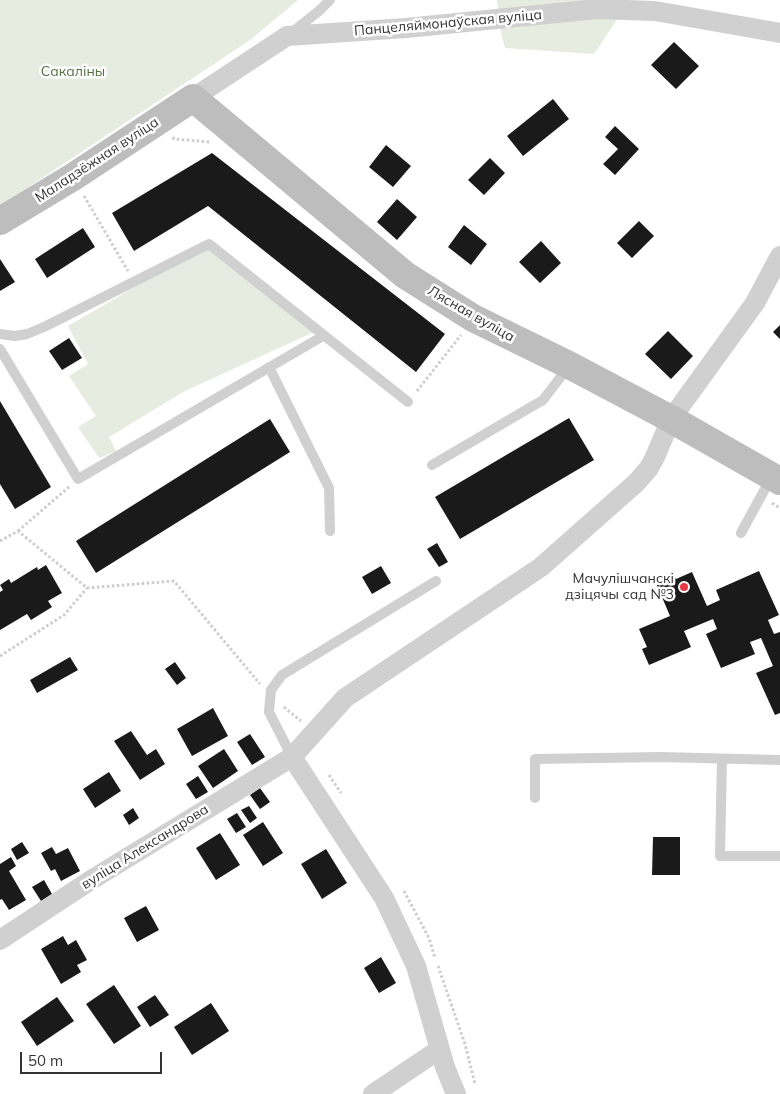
<!DOCTYPE html>
<meta charset="utf-8">
<style>
body{margin:0}
#map{position:relative;width:780px;height:1094px;overflow:hidden;background:#fff;font-family:Mulish,sans-serif}
canvas{display:block}
.scale{position:absolute;left:20px;top:1052px;width:142px;height:22px;box-sizing:border-box;border:2px solid #333;border-top:0;padding-left:6px;font-size:15px;line-height:18px;white-space:nowrap;color:#333;-webkit-text-stroke:4px #fff;paint-order:stroke}
</style>
<div id="map">
<canvas width="780" height="1094"></canvas>
<div class="scale">50 m</div>
</div>
<script>
const ctx = document.querySelector('canvas').getContext('2d');
ctx.lineJoin = 'round';
function fillPath(path, color) {
  ctx.fillStyle = color;
  ctx.fill(path, 'evenodd');
}
function poly(rows) {
  const path = new Path2D();
  for (const r of rows) {
    path.moveTo(r[0], r[1]);
    for (let i = 2; i < r.length; i += 2) path.lineTo(r[i], r[i + 1]);
  }
  return path;
}
function trace(path, color, width, dash) {
  ctx.strokeStyle = color;
  ctx.lineWidth = width;
  ctx.lineCap = dash ? 'butt' : 'round';
  ctx.setLineDash(dash || []);
  ctx.stroke(path);
}
function drawText(font, color, halo, rows, align = 'center') {
  ctx.font = font + ' Mulish,sans-serif';
  ctx.lineWidth = 5;
  ctx.setLineDash([]);
  ctx.textBaseline = 'middle';
  ctx.strokeStyle = halo;
  ctx.fillStyle = color;
  for (const [text, x, y, turn = 0] of rows) {
    ctx.save();
    ctx.translate(x, y);
    ctx.rotate((+turn || 0) * Math.PI / 180);
    ctx.textAlign = isNaN(turn) ? turn : align;
    if (halo) ctx.strokeText(text, 0, 0);
    ctx.fillText(text, 0, 0);
    ctx.restore();
  }
}
const green = poly([
 [0,0,298,0,250,40,0,206],
 [497,0,630,0,594,54,505,48,500,28],
 [209,244,316,331,183,392,109,437,116,451,99,458,78,427,96,416,69,376,88,364,68,326]
]);
const building = poly([
 [674,42,699,66,676,89,651,65],
 [553,99,569,119,523,156,507,136],
 [615,126,639,149,615,175,603,164,618,149,605,137],
 [386,145,411,166,393,187,369,167],
 [212,153,445,334,416,372,208,206,134,251,112,213],
 [490,158,505,173,484,195,468,180],
 [397,199,417,217,397,240,377,222],
 [639,221,654,236,632,258,617,243],
 [464,225,487,244,471,265,448,247],
 [83,228,95,247,47,278,35,259],
 [541,241,561,263,540,283,519,262],
 [0,259,15,282,0,291],
 [780,325,780,339,773,332],
 [668,331,693,356,671,379,645,354],
 [69,338,82,358,62,370,49,351],
 [0,401,51,487,15,509,0,484],
 [569,418,594,460,460,539,435,497],
 [270,419,290,452,96,573,76,541],
 [437,543,448,562,439,567,427,549],
 [46,565,62,593,48,601,52,607,31,620,27,614,0,630,0,592,3,590,0,585,9,579,11,583,37,567,38,570],
 [381,566,391,583,372,594,362,577],
 [759,571,779,615,768,620,774,634,780,632,780,713,775,715,756,673,773,666,761,638,750,642,755,654,721,668,706,634,717,629,713,619,684,631,691,647,649,665,642,649,647,647,639,629,670,616,656,583,674,575,676,579,692,572,707,606,720,600,716,590],
 [70,657,78,670,37,693,30,680],
 [175,662,186,678,177,685,165,669],
 [213,708,228,736,192,756,177,729],
 [131,731,147,755,156,749,165,764,140,780,114,741],
 [250,734,265,757,252,765,237,742],
 [224,749,238,771,213,788,198,766],
 [109,772,121,791,95,808,83,789],
 [198,776,208,792,196,799,186,784],
 [260,788,270,802,260,809,250,795],
 [249,806,257,818,250,823,241,810],
 [133,808,139,818,129,825,123,815],
 [237,813,246,827,236,833,227,819],
 [263,822,283,853,263,866,243,835],
 [220,833,240,865,216,880,196,848],
 [653,837,680,837,680,875,652,875],
 [22,842,29,853,17,860,11,849],
 [52,847,56,854,68,848,80,871,61,881,55,869,51,871,41,853],
 [326,849,347,883,322,899,301,864],
 [11,857,16,866,9,871,26,900,9,910,2,899,0,900,0,864],
 [44,880,52,894,41,901,32,887],
 [146,906,159,930,137,942,124,918],
 [63,936,68,945,76,940,87,960,77,965,81,972,61,984,41,949],
 [381,957,396,983,379,993,364,968],
 [114,985,141,1026,114,1044,86,1004],
 [155,995,169,1015,150,1027,137,1007],
 [57,997,74,1021,37,1046,21,1022],
 [211,1003,229,1031,192,1055,174,1027]
]);
const path = poly([
 [173,137,174,139,210,142],
 [84,196,128,271],
 [417,391,461,335],
 [772,503,780,508],
 [18,531,69,487],
 [0,541,18,531,87,588,174,581,260,684],
 [0,656,64,615,87,588],
 [284,707,301,721],
 [329,775,341,793],
 [404,891,429,938,435,958],
 [438,966,465,1044,475,1084]
]);
const service = poly([
 [290,34,320,10,330,0],
 [0,334,15,336,27,334,44,327,209,244,408,402],
 [0,349,78,479,323,336],
 [269,367,329,488,330,531],
 [432,465,543,400,569,366],
 [741,533,772,476],
 [292,757,269,712,271,690,282,675,436,581],
 [722,759,720,856,780,856],
 [535,798,535,759,661,757,780,760]
]);
const minor = poly([
 [193,98,287,36,406,28,597,9,655,11,780,33],
 [292,757,384,898,416,966,445,1067,456,1094],
 [0,940,91,880,292,757,345,698,541,567,637,482,649,468,655,457,671,419,755,303,780,256],
 [373,1094,440,1049]
]);
const secondary = poly([
 [0,221,73,177,193,98,405,275,473,318,569,365,671,419,780,481]
]);
const markers = [
 [684,587,5,"#e63946"]
];
const streetNames = [
 ["Панцеляймонаўская вуліца",448,23,-5],
 ["Маладзёжная вуліца",97,160,-33],
 ["Лясная вуліца",471,314,30],
 ["вуліца Александрова",145,847,-32]
];
const parkNames = [
 ["Сакаліны",73,72]
];
const poiNames = [
 ["Мачулішчанскі",674,579],
 ["дзіцячы сад №3",674,595]
];
fillPath(green, '#e6ecdf');
fillPath(building, '#1a1a1a');
trace(path, '#cdcdcd', 3, [2.5, 2.5]);
trace(service, '#d0d0d0', 10);
trace(minor, '#d0d0d0', 20);
trace(secondary, '#bdbdbd', 28);
for (const [x, y, r, color] of markers) {
  const dot = new Path2D();
  dot.arc(x, y, r, 0, 2 * Math.PI);
  ctx.fillStyle = color;
  ctx.fill(dot);
  trace(dot, '#fff', 2);
}
drawText('14px', '#333', '#fff', streetNames);
drawText('14px', '#56703f', '#fff', parkNames);
drawText('14px', '#333', '#fff', poiNames, 'right');
</script>
